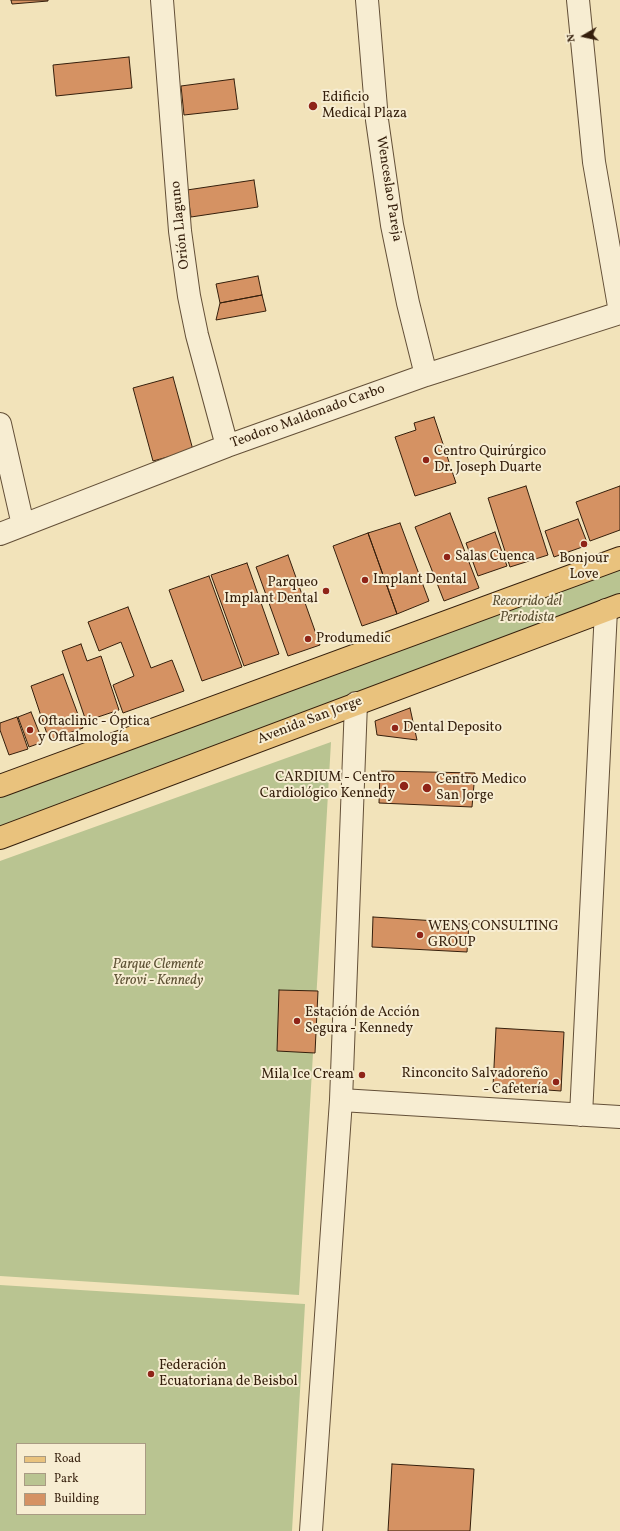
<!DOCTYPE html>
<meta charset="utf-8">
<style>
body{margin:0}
#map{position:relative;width:620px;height:1531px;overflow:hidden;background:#f2e3ba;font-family:Vollkorn,serif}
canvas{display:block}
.legend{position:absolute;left:16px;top:1443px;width:130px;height:72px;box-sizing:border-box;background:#f7edd2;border:1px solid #a99b83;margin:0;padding:5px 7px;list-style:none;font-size:12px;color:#351f0c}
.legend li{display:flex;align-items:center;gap:8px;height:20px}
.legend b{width:20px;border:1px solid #a99b83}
.north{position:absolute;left:564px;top:16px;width:40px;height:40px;-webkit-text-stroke:3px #f7edd2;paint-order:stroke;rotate:261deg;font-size:11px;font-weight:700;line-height:16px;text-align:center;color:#351f0c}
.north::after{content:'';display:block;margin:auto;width:14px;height:18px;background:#351f0c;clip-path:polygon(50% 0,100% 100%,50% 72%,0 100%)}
</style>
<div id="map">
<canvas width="620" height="1531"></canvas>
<ul class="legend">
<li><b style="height:5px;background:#e9c27d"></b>Road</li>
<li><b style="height:11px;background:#b9c491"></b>Park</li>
<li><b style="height:11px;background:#d59263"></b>Building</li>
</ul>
<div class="north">N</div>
</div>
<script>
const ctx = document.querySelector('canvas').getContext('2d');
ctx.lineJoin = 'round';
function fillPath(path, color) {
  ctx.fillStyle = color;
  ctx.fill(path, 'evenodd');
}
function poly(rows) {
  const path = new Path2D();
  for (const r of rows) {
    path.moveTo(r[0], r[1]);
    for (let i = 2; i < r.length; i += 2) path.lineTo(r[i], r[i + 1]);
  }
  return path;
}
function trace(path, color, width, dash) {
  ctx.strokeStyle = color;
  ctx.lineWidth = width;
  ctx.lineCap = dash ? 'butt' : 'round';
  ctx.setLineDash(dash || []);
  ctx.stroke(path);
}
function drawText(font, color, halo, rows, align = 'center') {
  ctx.font = font + ' Vollkorn,serif';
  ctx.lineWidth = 4;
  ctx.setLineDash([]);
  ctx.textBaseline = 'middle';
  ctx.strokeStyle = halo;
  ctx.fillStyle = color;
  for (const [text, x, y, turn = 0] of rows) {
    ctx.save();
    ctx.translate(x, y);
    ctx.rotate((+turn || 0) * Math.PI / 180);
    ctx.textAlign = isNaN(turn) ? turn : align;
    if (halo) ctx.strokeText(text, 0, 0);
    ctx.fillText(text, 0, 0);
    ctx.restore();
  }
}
const green = poly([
 [620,552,620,605,0,838,0,784],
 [331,742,299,1295,0,1276,0,861],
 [0,1285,305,1304,292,1531,0,1531],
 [17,1444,145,1444,145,1514,17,1514]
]);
const building = poly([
 [11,0,48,0,48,1,12,4,11,0],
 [129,57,132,88,56,96,53,65,129,57],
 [234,79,238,109,184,115,181,86,234,79],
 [254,180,258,207,191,217,187,190,254,180],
 [258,276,262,295,220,303,216,284,258,276],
 [262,295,266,311,216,320,220,303,262,295],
 [173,377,193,450,153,461,133,388,173,377],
 [434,417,456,483,415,496,395,437,416,430,414,423,434,417],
 [526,486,548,555,510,567,488,498,526,486],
 [620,486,620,530,590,541,576,502,620,486],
 [450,513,479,588,444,601,415,527,450,513],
 [578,519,588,545,554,557,545,531,578,519],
 [400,523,429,601,397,614,368,533,400,523],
 [495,532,507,566,478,576,466,543,495,532],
 [368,533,397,614,362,626,333,546,368,533],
 [288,555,320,645,288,656,256,567,288,555],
 [247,563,279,654,244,666,211,575,247,563],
 [209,576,242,667,202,681,169,590,209,576],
 [128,607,151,668,172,660,184,691,123,713,113,685,134,676,121,642,99,651,88,622,128,607],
 [81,644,87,661,101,656,119,710,86,721,62,651,81,644],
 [63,674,83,728,49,740,31,686,63,674],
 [410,708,417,740,377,735,375,721,410,708],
 [31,712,43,742,29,747,18,717,31,712],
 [17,717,28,749,9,755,0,730,0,723,17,717],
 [380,771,475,773,472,807,379,803,380,771],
 [373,917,469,923,467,952,372,947,373,917],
 [279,990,318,991,315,1053,277,1051,279,990],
 [496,1028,564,1032,561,1091,493,1086,496,1028],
 [392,1464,474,1469,470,1531,388,1531,392,1464]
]);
const minor = poly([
 [162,0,180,231,189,296,197,335,227,446],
 [367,0,377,120,392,225,408,303,426,375],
 [578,0,594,162,620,312],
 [0,424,23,525],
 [0,534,227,446,426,375,620,313],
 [341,1100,620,1117],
 [581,1115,606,610],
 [311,1531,341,1100,356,703]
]);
const primary = poly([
 [0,786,620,558],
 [0,838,620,605]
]);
const markers = [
 [313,106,5,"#8f2418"],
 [426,460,4,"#8f2418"],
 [584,544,4,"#8f2418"],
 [447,557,4,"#8f2418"],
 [365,580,4,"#8f2418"],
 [326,591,4,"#8f2418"],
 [308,639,4,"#8f2418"],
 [395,728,4,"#8f2418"],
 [30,730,4,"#8f2418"],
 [404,786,5,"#8f2418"],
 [427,788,5,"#8f2418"],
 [420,935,4,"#8f2418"],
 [297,1021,4,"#8f2418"],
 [362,1075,4,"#8f2418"],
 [556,1082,4,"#8f2418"],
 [151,1374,4,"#8f2418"]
];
const poiNames = [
 ["Edificio",322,98],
 ["Medical Plaza",322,114],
 ["Centro Quirúrgico",434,452],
 ["Dr. Joseph Duarte",434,468],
 ["Salas Cuenca",455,557],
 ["Bonjour",584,559,"center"],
 ["Love",584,575,"center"],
 ["Implant Dental",373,580],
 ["Parqueo",318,583,"right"],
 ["Implant Dental",318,599,"right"],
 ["Produmedic",316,639],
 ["Oftaclinic - Óptica",38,722],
 ["y Oftalmología",38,738],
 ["Dental Deposito",403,728],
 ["CARDIUM - Centro",395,778,"right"],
 ["Cardiológico Kennedy",395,794,"right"],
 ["Centro Medico",436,780],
 ["San Jorge",436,796],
 ["WENS CONSULTING",428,927],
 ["GROUP",428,943],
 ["Estación de Acción",305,1013],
 ["Segura - Kennedy",305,1029],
 ["Rinconcito Salvadoreño",548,1074,"right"],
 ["- Cafetería",548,1090,"right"],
 ["Mila Ice Cream",354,1075,"right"],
 ["Federación",159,1366],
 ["Ecuatoriana de Beisbol",159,1382]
];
const streetNames = [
 ["Wenceslao Pareja",388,189,81],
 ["Orión Llaguno",181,225,-96],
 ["Teodoro Maldonado Carbo",308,417,-20],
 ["Avenida San Jorge",310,721,-21]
];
const parkNames = [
 ["Recorrido del",527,602],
 ["Periodista",527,618],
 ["Parque Clemente",158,965],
 ["Yerovi - Kennedy",158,981]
];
fillPath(green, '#b9c491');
fillPath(building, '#d59263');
trace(building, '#351f0c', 1);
trace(minor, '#645038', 24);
trace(primary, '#351f0c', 24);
trace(minor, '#f7edd2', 22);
trace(primary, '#e9c27d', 22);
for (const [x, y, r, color] of markers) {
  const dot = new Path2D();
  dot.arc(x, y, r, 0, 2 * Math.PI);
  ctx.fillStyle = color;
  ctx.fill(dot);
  trace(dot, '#f7edd2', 1.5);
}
drawText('14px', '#351f0c', '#f7edd2', poiNames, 'left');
drawText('14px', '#351f0c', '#f7edd2', streetNames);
drawText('italic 14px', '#5d5134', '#f7edd2', parkNames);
</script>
